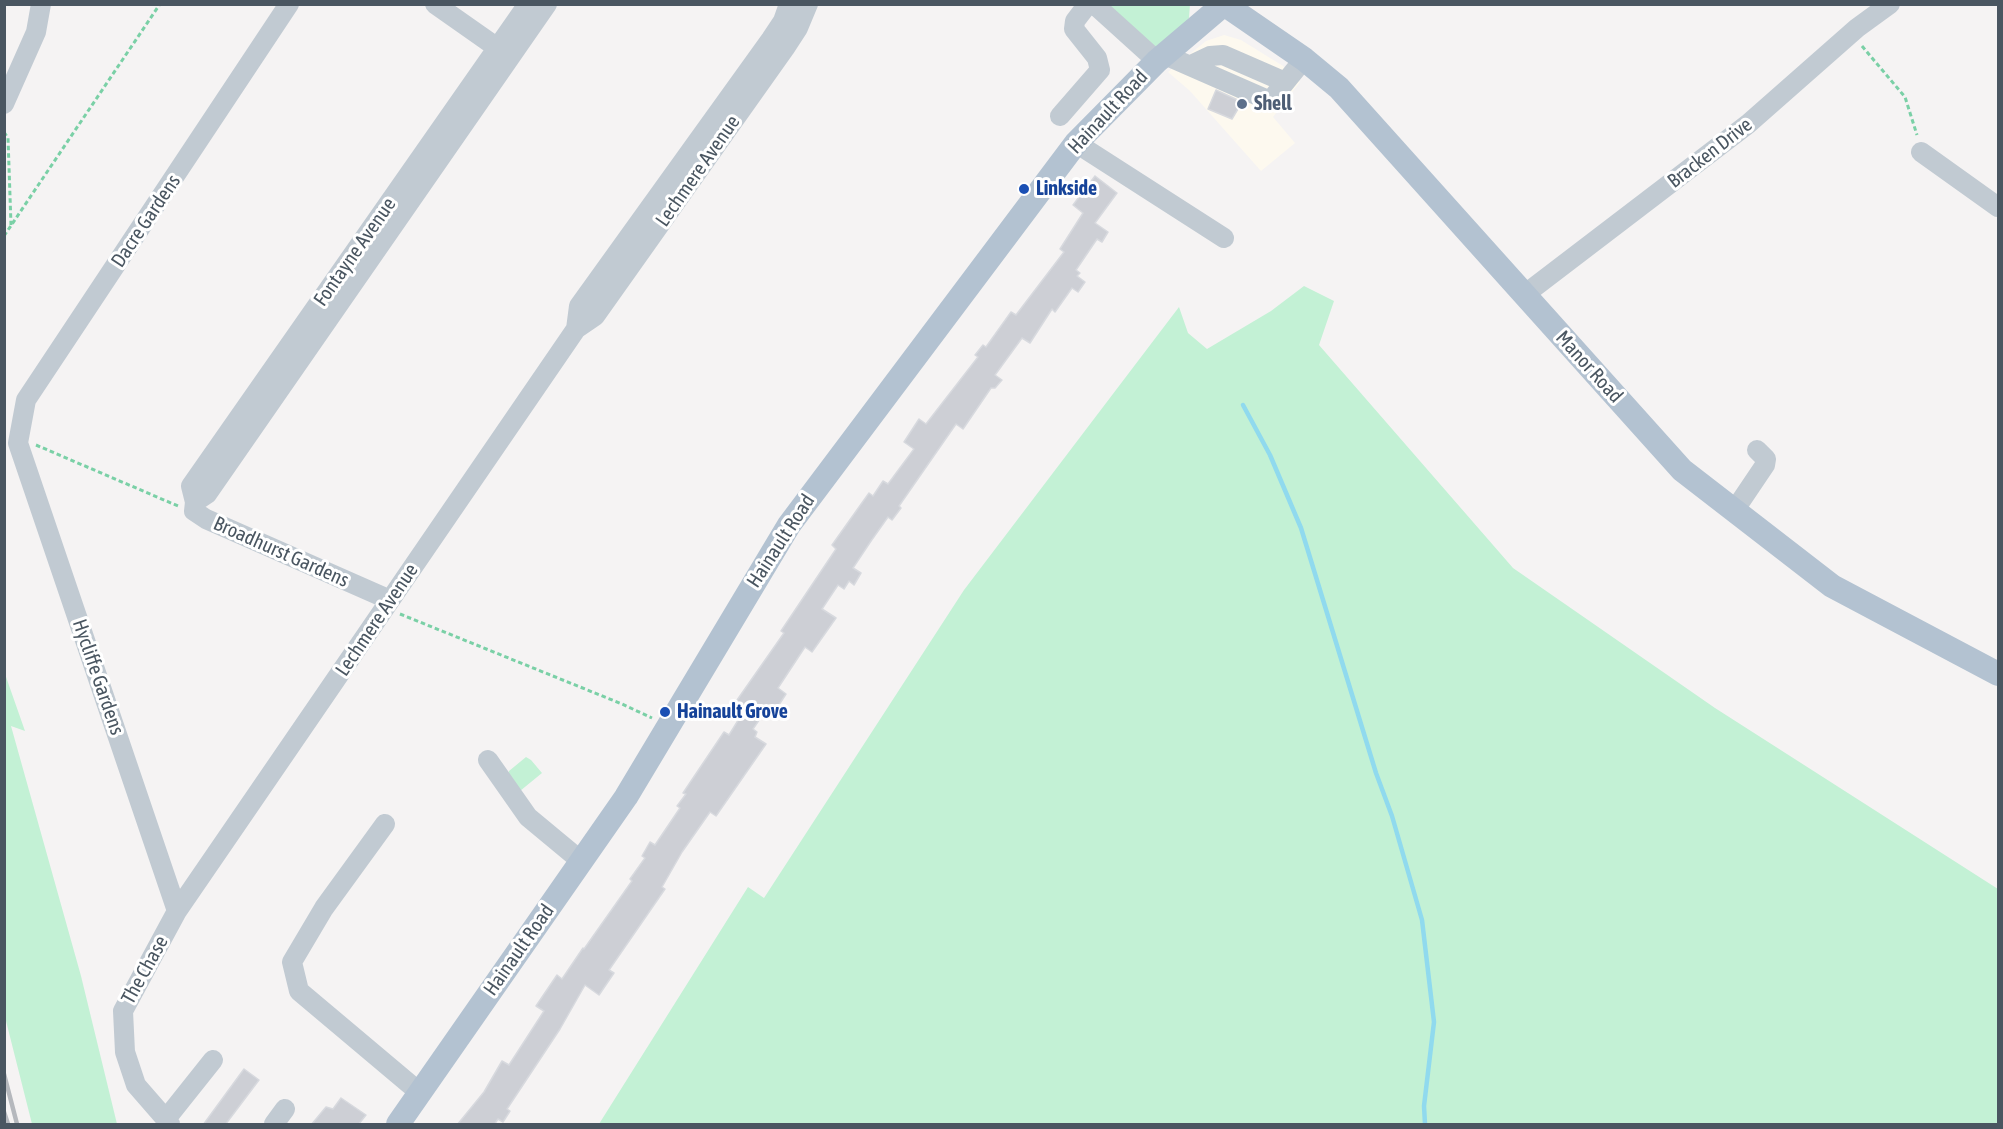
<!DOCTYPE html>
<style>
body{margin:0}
#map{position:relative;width:2003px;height:1129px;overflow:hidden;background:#f5f3f3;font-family:"Asap Condensed",sans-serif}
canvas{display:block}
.frame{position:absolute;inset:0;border:6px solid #4a5661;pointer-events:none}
</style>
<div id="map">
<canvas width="2003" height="1129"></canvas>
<div class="frame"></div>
</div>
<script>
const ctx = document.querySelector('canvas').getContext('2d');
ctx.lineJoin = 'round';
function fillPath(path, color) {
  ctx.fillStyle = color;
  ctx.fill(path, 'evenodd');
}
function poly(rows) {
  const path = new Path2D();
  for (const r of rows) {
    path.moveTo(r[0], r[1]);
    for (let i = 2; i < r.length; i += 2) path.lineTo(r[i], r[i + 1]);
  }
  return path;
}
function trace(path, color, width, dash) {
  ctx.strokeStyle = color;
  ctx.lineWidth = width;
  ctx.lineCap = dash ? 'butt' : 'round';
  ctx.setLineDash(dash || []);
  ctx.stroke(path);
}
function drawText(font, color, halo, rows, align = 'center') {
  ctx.font = font + ' "Asap Condensed",sans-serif';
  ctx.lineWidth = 6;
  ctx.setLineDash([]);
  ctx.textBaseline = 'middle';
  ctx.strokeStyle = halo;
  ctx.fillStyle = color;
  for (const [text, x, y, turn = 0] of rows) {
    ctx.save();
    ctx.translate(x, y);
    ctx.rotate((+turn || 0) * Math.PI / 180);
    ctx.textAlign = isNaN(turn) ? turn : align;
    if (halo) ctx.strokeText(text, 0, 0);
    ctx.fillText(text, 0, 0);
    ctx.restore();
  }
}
const commercial = poly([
 [1224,35,1241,40,1283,66,1300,82,1273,117,1295,143,1261,171,1190,91,1168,72,1206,41]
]);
const green = poly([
 [1190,4,1189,18,1176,35,1156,52,1104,5],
 [1304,286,1334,301,1319,345,1513,568,1715,708,1998,889,1998,1124,599,1124,748,887,764,898,964,590,1179,307,1188,333,1207,349,1271,311],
 [5,674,25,731,11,726,81,976,117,1124,32,1124,5,1017],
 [526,757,531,760,542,773,520,791,508,775,509,771]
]);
const stream = poly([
 [1243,405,1270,455,1301,528,1376,773,1392,816,1422,920,1434,1022,1424,1106,1425,1124]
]);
const building = poly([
 [1216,90,1242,102,1232,119,1208,109,1216,90],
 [1095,176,1117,193,1095,223,1108,232,1102,242,1097,239,1076,270,1080,273,1077,276,1085,282,1078,292,1072,288,1055,312,1052,309,1030,343,1022,338,995,375,1002,380,995,388,991,388,963,429,956,424,899,506,901,508,892,520,888,517,871,541,853,568,861,573,854,585,849,581,844,589,838,585,822,609,836,618,812,652,805,647,778,688,786,694,775,711,768,707,753,729,757,732,755,737,766,744,716,816,710,812,682,852,662,887,665,889,609,970,614,973,599,995,585,985,560,1029,507,1109,510,1111,503,1122,498,1119,494,1125,457,1125,484,1092,502,1061,509,1065,544,1011,536,1006,557,975,562,979,583,948,584,949,632,881,630,879,645,858,642,856,650,842,655,845,680,808,677,806,686,794,683,793,724,732,729,735,742,714,736,709,739,705,735,703,784,633,781,631,836,549,832,545,869,493,873,496,883,481,888,484,914,449,904,442,919,419,926,424,978,357,975,355,983,345,986,347,1011,312,1016,315,1064,252,1060,249,1083,213,1073,205,1095,176],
 [244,1069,259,1080,225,1125,203,1125,244,1069],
 [341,1098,366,1115,358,1125,311,1125,326,1107,333,1109,341,1098]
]);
const path = poly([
 [1862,46,1905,97,1917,135],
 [4,132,8,138,11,225],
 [4,236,160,4],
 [36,445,178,506],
 [400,614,622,704,652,718]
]);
const minor = poly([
 [435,4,509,56],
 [1094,4,1157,61],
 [1165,55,1270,101,1304,59],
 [1191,65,1210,56,1223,55,1285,82],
 [4,104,36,32,41,4],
 [1060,116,1100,70,1097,58,1074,29,1075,21,1088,4],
 [1076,143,1224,238],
 [1921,152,1998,207],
 [1524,295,1748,124,1857,28,1890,4],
 [576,329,579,306,771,39,783,21,789,4],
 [195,502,191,486,528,4],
 [1734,511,1765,465,1766,459,1757,450],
 [390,600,206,519,194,511,195,502,207,494,547,4],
 [488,760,528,817,581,861],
 [385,824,324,908,292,962,299,991,419,1092],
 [177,911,18,443,26,400,289,4],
 [166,1119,213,1060],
 [170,1124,136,1085,125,1052,123,1011,177,911,576,329,595,316,785,48,798,28,808,4],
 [274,1124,285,1109]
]);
const major = poly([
 [1224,4,1304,59,1339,88,1682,470,1832,586,1998,674],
 [398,1124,626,797,789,525,1076,143,1157,61,1224,4]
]);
const rail = poly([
 [4,1074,17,1124],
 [4,1112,8,1124]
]);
const markers = [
 [1242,104,6,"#5c6f8a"],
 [1024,189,6,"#1a4fb4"],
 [665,712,6,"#1a4fb4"]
];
const serviceNames = [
 ["Shell",1254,104]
];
const streetNames = [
 ["Hainault Road",1108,112,-47],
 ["Bracken Drive",1710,153,-38],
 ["Lechmere Avenue",698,171,-55],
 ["Dacre Gardens",146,221,-56],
 ["Fontayne Avenue",355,252,-55],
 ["Manor Road",1589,367,48],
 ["Hainault Road",781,541,-57],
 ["Broadhurst Gardens",281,552,24],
 ["Lechmere Avenue",377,620,-56],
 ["Hycliffe Gardens",98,677,71],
 ["Hainault Road",519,950,-55],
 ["The Chase",145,970,-61]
];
const transitNames = [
 ["Linkside",1036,189],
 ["Hainault Grove",677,712]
];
fillPath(commercial, '#fdf9ef');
fillPath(green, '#c3f1d5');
trace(stream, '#90daee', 4.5);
fillPath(building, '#cdcfd5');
trace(building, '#d7d9de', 1.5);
trace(path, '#7ad0a6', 3, [4.5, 3]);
trace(minor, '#c1cad2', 20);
trace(major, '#b3c2d1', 24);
trace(rail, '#b5b8bd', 4.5);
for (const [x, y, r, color] of markers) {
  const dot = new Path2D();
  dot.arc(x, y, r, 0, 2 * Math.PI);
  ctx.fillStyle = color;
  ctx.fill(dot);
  trace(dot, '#fff', 2);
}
drawText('bold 20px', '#4e5e75', '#fff', serviceNames, 'left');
drawText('20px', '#4a5661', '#fff', streetNames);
drawText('bold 20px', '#164399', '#fff', transitNames, 'left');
</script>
